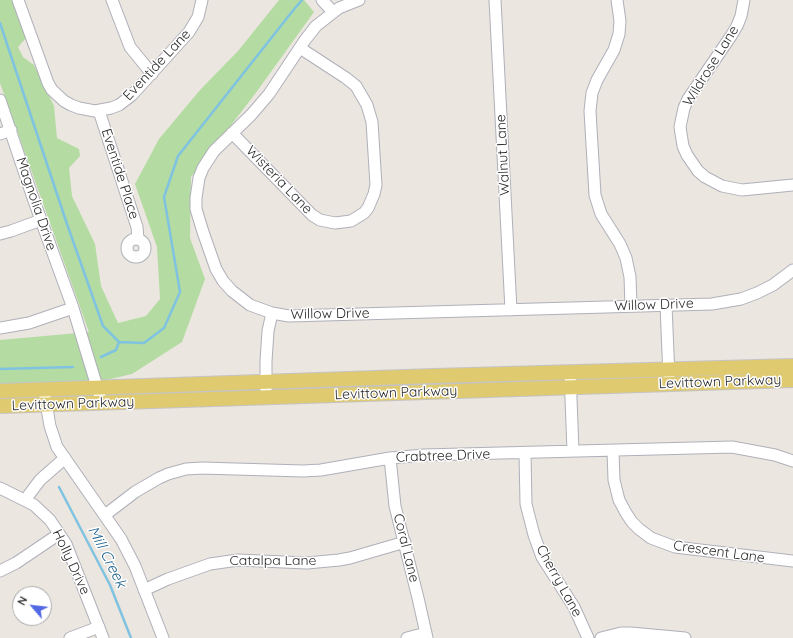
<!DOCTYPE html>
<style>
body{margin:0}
#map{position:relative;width:793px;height:638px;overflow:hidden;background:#ebe6df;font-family:Quicksand,sans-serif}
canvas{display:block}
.north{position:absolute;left:12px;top:586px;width:40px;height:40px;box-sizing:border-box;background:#fff;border:1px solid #aaa;border-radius:50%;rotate:298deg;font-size:11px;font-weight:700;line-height:16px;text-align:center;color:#2b2b2b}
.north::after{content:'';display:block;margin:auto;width:14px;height:18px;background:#5368e5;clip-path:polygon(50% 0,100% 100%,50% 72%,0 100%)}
</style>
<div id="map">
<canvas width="793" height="638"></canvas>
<div class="north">N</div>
</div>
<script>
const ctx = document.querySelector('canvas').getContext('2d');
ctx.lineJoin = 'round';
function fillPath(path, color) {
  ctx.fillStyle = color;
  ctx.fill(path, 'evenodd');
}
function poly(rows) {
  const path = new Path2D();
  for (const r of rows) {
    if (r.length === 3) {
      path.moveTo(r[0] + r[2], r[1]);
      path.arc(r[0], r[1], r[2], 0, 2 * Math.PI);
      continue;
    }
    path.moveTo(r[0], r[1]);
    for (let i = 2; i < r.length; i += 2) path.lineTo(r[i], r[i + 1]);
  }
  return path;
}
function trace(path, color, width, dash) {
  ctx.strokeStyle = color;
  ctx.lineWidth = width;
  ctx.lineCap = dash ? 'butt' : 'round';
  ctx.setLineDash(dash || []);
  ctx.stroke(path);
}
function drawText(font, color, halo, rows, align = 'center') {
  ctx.font = font + ' Quicksand,sans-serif';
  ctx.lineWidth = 3;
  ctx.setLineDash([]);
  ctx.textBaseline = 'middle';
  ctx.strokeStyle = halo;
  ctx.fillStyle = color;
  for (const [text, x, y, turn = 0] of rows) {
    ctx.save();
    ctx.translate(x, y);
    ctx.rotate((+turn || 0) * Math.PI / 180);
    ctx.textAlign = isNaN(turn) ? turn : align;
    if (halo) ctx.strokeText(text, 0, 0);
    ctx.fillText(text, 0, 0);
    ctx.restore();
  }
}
const green = poly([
 [0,0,13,0,26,38,18,47,23,57,34,65,54,106,57,138,79,149,80,156,69,168,72,196,95,244,101,286,118,323,146,316,160,299,157,247,135,184,159,139,200,90,238,51,279,0,304,0,314,12,255,94,191,177,190,238,205,279,182,342,132,374,102,381,0,386,0,340,89,332,0,83]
]);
const stream = poly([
 [0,23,67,224,103,326,119,342,144,343,164,328,180,292,164,197,178,156,291,13,302,0],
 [101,357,116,350,119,342],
 [0,369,73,367],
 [59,487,110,585,131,638]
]);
const minor = poly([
 [18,0,48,83,52,90,64,101,71,105,79,108,95,111,111,108,119,105,132,95,189,32,198,17,202,0],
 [112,0,130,47,152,74],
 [322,0,333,12],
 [359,0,339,8,316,26,305,40,269,94,251,115,214,151,203,168,199,178,196,198,196,209,203,232,216,269,223,281,232,291,250,305,272,313,289,316,712,304,741,299,757,293,773,285,793,270],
 [495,0,511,310],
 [617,0,620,21,619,34,614,50,597,80,592,93,590,111,595,195,601,214,620,244,626,258,630,277,631,306],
 [744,0,741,16,737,26,731,36,688,99,684,108,680,127,683,146,687,155,698,171,705,177,722,186,742,190,793,185],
 [0,100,33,198,73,308,102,403],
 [99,111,137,227,138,239],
 [232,133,312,215,320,220,335,223,351,221,364,213,368,208,374,194,376,185,372,122,367,105,356,86,346,78,300,48],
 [0,134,11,130],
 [0,234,11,231,41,220],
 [136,248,9],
 [666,305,669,377],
 [0,328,29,323,73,308],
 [570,372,573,451],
 [266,390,266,361,268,331,272,313],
 [45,397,50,426,57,447,121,539,135,566,163,638],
 [613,451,614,480,619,500,626,513,632,522,639,529,651,538,675,547,793,561],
 [525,453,526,504,534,535,542,557,574,607,588,638],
 [390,458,395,506,418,598,427,638],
 [0,488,34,505,50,520,66,544,103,638],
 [25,500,40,480,65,458],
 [105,515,135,492,159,478,168,474,186,469,202,468,303,471,321,470,390,458,424,455,732,447,775,455,793,461],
 [0,571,16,563,59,534],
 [144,590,168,579,210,564,238,560,307,563,339,560,350,558,405,542],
 [70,638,99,627],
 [407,638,426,633],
 [601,638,621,633,631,633,685,638]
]);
const major = poly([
 [0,391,434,376,793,366],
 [0,406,793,380]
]);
const streetNames = [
 ["Eventide Lane",157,65,-47],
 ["Wildrose Lane",711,66,-58],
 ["Walnut Lane",503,155,-93],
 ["Eventide Place",120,174,72],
 ["Wisteria Lane",279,180,46],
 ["Magnolia Drive",36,204,71],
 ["Willow Drive",654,305,-2],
 ["Willow Drive",330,314,-1],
 ["Levittown Parkway",720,382,-2],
 ["Levittown Parkway",396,393,-2],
 ["Levittown Parkway",73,404,-2],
 ["Crabtree Drive",443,456,-2],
 ["Coral Lane",406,548,76],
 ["Crescent Lane",719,552,8],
 ["Catalpa Lane",273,561],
 ["Holly Drive",71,562,65],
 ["Cherry Lane",559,581,61]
];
const waterNames = [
 ["Mill Creek",107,557,63]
];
fillPath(green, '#b3dba2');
trace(stream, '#7fc3e1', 2.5);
trace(minor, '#afb0ba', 13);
trace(major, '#c4c4c4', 16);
trace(minor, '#fff', 11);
trace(major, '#e0ca6f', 14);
drawText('14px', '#2b2b2b', '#fff', streetNames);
drawText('italic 15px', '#1e628d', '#fff', waterNames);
</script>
